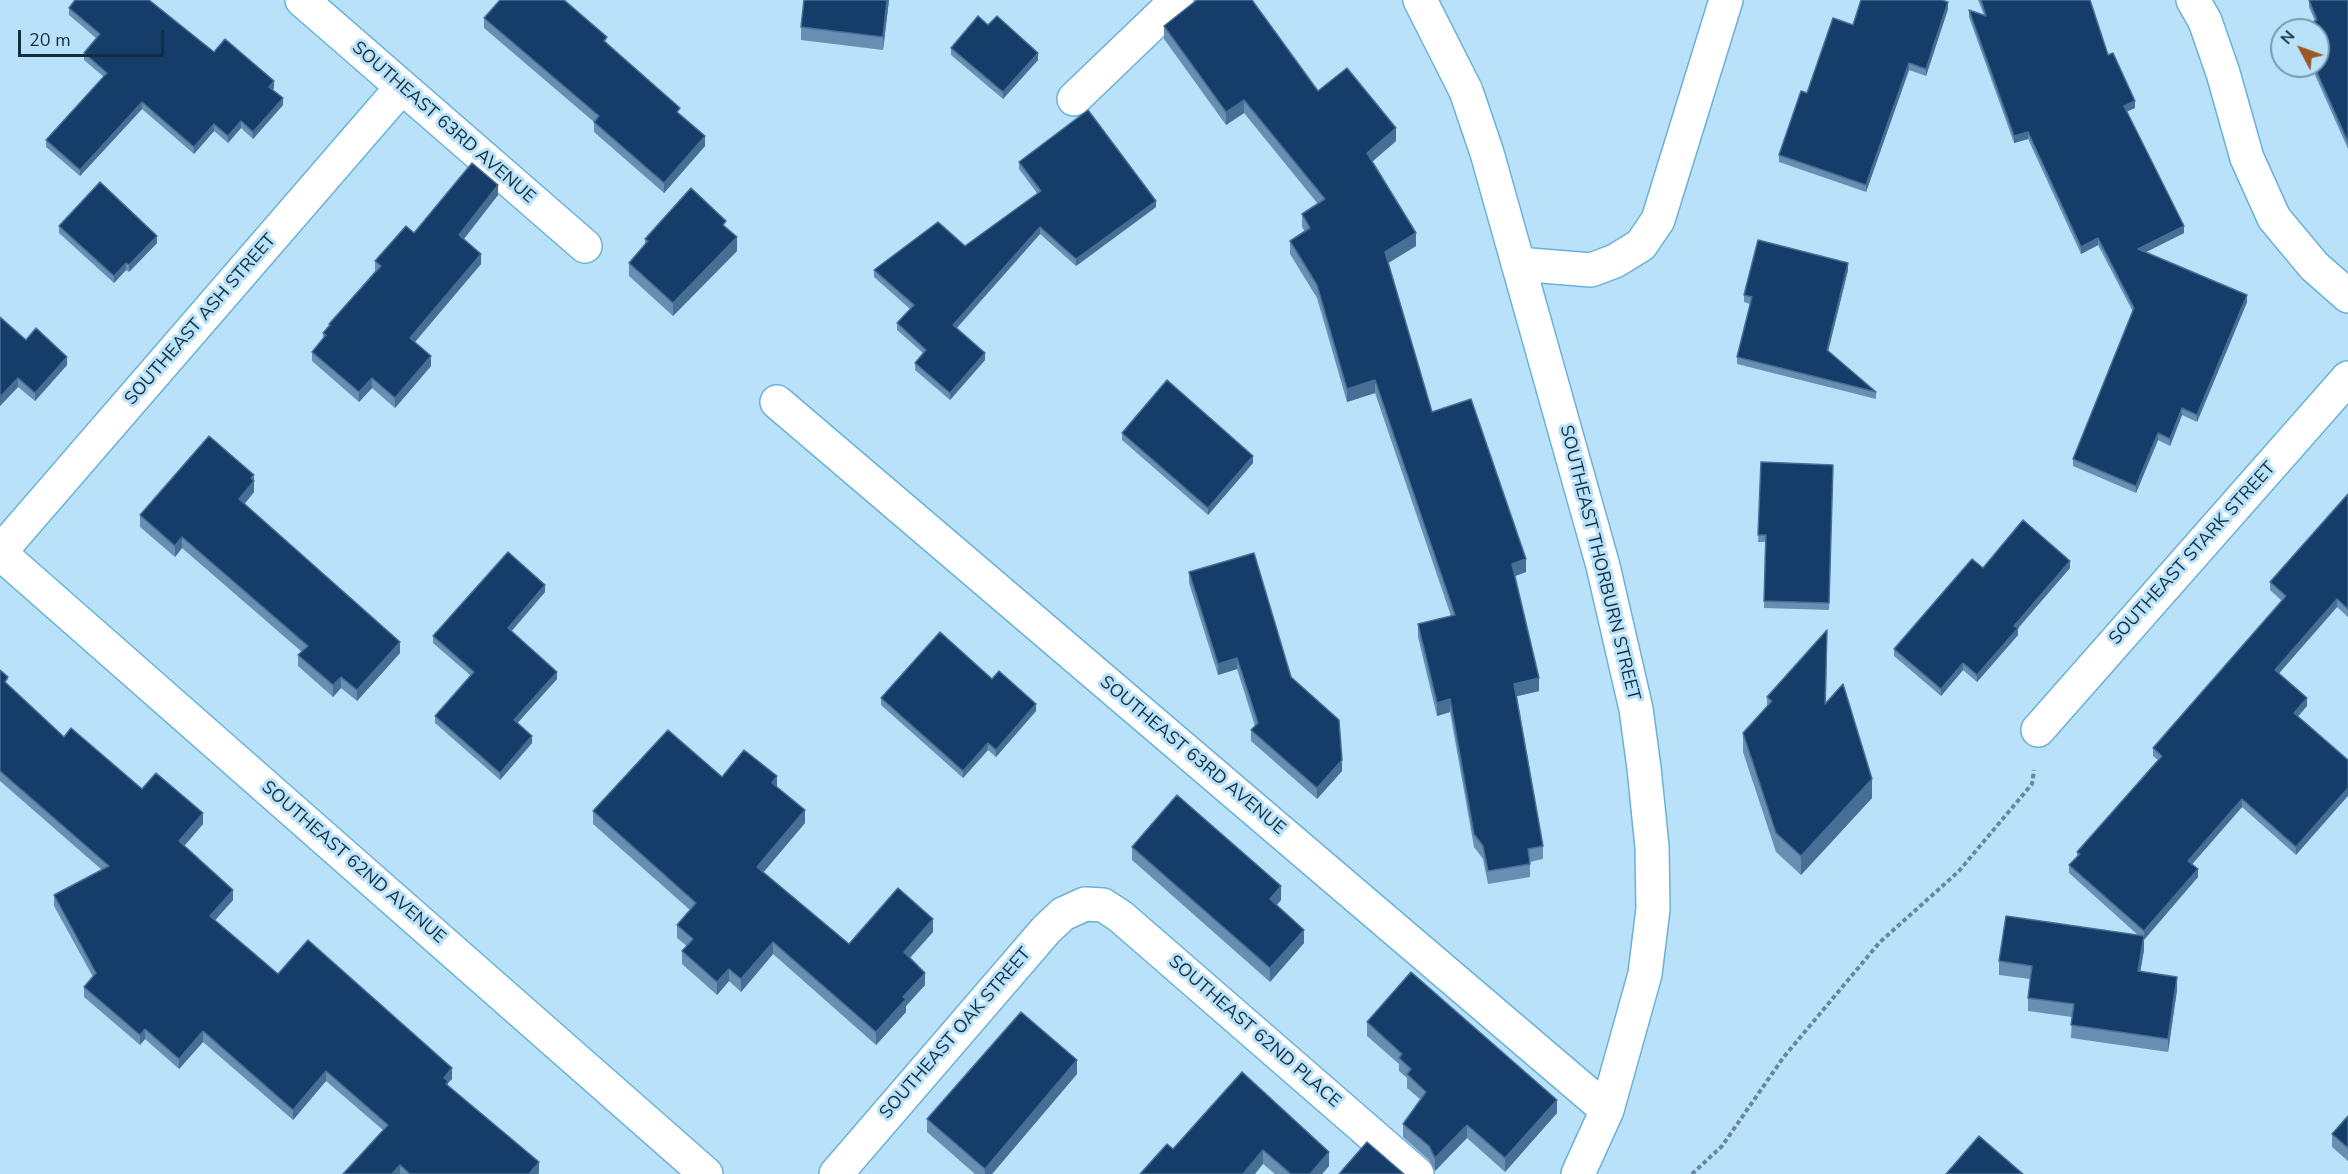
<!DOCTYPE html>
<style>
body{margin:0}
#map{position:relative;width:2348px;height:1174px;overflow:hidden;background:#b9e2fa;font-family:"Nunito Sans",sans-serif}
canvas{display:block}
.north{position:absolute;left:2270px;top:18px;width:60px;height:60px;box-sizing:border-box;background:#b9e2fa;border:2px solid #769aaf;border-radius:50%;rotate:311deg;font-size:16px;font-weight:700;line-height:24px;text-align:center;color:#122f3f}
.north::after{content:'';display:block;margin:auto;width:21px;height:27px;background:#9a5825;clip-path:polygon(50% 0,100% 100%,50% 72%,0 100%)}
.scale{position:absolute;left:18px;top:30px;width:146px;height:27px;box-sizing:border-box;border:3px solid #122f3f;border-top:0;padding-left:8px;font-size:18px;line-height:21px;white-space:nowrap;color:#122f3f;-webkit-text-stroke:4px #b9e2fa;paint-order:stroke}
</style>
<div id="map">
<canvas width="2348" height="1174"></canvas>
<div class="north">N</div>
<div class="scale">20 m</div>
</div>
<script>
const ctx = document.querySelector('canvas').getContext('2d');
ctx.lineJoin = 'round';
function poly(rows) {
  const path = new Path2D();
  for (const r of rows) {
    path.moveTo(r[0], r[1]);
    for (let i = 2; i < r.length; i += 2) path.lineTo(r[i], r[i + 1]);
  }
  return path;
}
function trace(path, color, width, dash) {
  ctx.strokeStyle = color;
  ctx.lineWidth = width;
  ctx.lineCap = dash ? 'butt' : 'round';
  ctx.setLineDash(dash || []);
  ctx.stroke(path);
}
function fillPath(path, color) {
  ctx.fillStyle = color;
  ctx.fill(path, 'evenodd');
}
function drawText(font, color, halo, rows, align = 'center') {
  ctx.font = font + ' "Nunito Sans",sans-serif';
  ctx.lineWidth = 6;
  ctx.setLineDash([]);
  ctx.textBaseline = 'middle';
  ctx.strokeStyle = halo;
  ctx.fillStyle = color;
  for (const [text, x, y, turn = 0] of rows) {
    ctx.save();
    ctx.translate(x, y);
    ctx.rotate((+turn || 0) * Math.PI / 180);
    ctx.textAlign = isNaN(turn) ? turn : align;
    if (halo) ctx.strokeText(text, 0, 0);
    ctx.fillText(text, 0, 0);
    ctx.restore();
  }
}
const path = poly([
 [1692,1174,1722,1146,1783,1058,1879,943,1959,871,2032,784,2034,770]
]);
const minor = poly([
 [302,0,585,246],
 [1420,0,1466,91,1487,153,1603,566,1636,709,1644,768,1652,847,1653,909,1645,974,1607,1110,1578,1174],
 [2193,0,2205,21,2223,73,2247,158,2274,218,2314,266,2348,296],
 [1074,99,1177,0],
 [1518,264,1591,270,1615,261,1641,245,1658,220,1726,0],
 [777,402,1607,1110],
 [0,552,402,87],
 [0,553,706,1174],
 [2038,730,2348,378],
 [836,1174,1046,930,1063,914,1085,904,1103,905,1120,916,1417,1174]
]);
const wall = poly([
 [804,0,889,0,883,50,801,40,801,27],
 [1978,0,2090,0,2108,55,2135,108,2127,111,2184,233,2146,252,2247,302,2197,422,2182,415,2170,446,2158,440,2136,493,2073,466,2073,459,2133,312,2098,245,2081,254,2028,139,2014,143,1969,17,1969,10,1984,15],
 [2309,0,2348,0,2348,149,2311,66,2318,66,2318,30,2306,30,2306,25,2315,21,2309,7],
 [566,2,680,115,705,146,664,193,594,132,594,122,484,28,484,18],
 [69,8,214,52,274,88,273,90,283,105,253,139,241,128,228,143,214,131,194,154,142,109,80,176,46,147,46,140,104,77,84,60,84,53,96,38,69,15],
 [1948,9,1926,76,1909,70,1866,192,1779,162,1779,155,1853,25],
 [988,25,1038,60,1003,99,951,55,951,48],
 [1164,26,1318,91,1396,141,1372,162,1416,246,1388,263,1432,412,1526,572,1515,576,1539,691,1517,696,1543,846,1543,859,1530,862,1530,877,1488,884,1483,859,1474,847,1450,712,1437,716,1418,637,1418,624,1451,616,1375,393,1347,402,1317,298,1290,254,1290,241,1305,232,1302,227,1302,214,1318,204,1244,113,1226,125,1164,39],
 [1019,162,1156,207,1076,266,1040,234,957,328,985,360,950,400,915,370,915,363,923,353,897,330,897,323,910,309,874,277,874,270,965,246,1037,193,1019,169],
 [498,195,464,239,481,264,414,342,431,366,395,408,372,388,359,402,312,361,312,352,323,338,323,333,329,327,329,324,375,271,375,261,414,233],
 [59,226,157,243,129,272,126,270,114,283,59,233],
 [726,228,737,251,673,316,629,276,629,263,645,245,645,239],
 [1848,270,1828,351,1876,392,1876,399,1737,364,1737,357,1750,304,1744,302,1744,295],
 [26,340,67,365,35,401,18,387,0,406],
 [1122,433,1253,463,1208,515,1122,440],
 [1761,462,1833,465,1829,610,1764,608,1765,542,1758,542],
 [254,480,254,492,244,504,400,653,357,701,341,688,333,697,298,666,298,655,302,652,182,548,175,557,140,527,140,515],
 [2348,494,2348,617,2337,607,2279,673,2307,706,2298,716,2296,855,2242,807,2192,864,2198,877,2144,939,2144,950,2140,972,2177,990,2168,1052,2071,1038,2072,1017,2028,1011,2028,998,2030,979,1999,975,1999,961,2139,936,2069,873,2069,865,2077,856,2077,852,2158,760,2153,756,2153,748,2282,601,2270,590,2270,582],
 [1983,568,2070,568,2017,628,2018,635,1977,682,1963,670,1941,696,1894,656,1894,649],
 [1189,572,1291,677,1342,771,1317,799,1251,741,1251,730,1255,726,1237,669,1218,675,1189,583],
 [545,592,511,632,557,679,517,723,532,743,500,780,435,723,435,716,470,675,433,643,433,636],
 [1827,649,1826,703,1872,798,1801,875,1776,852,1743,752,1743,733,1767,706,1767,697],
 [0,670,8,686,64,737,142,789,203,824,184,846,233,900,215,920,278,974,452,1079,448,1083,448,1086,539,1173,538,1174,343,1174,383,1130,326,1081,293,1120,203,1042,179,1069,145,1039,140,1045,84,997,84,987,93,977,54,906,54,895,102,870,0,781],
 [992,679,1036,711,996,757,988,750,963,778,881,705,881,698],
 [722,777,777,787,805,823,763,872,849,944,933,932,910,958,925,985,906,1006,906,1012,876,1045,773,954,741,992,729,981,717,995,682,964,682,951,687,946,677,938,677,925,690,910,593,824,593,811],
 [1132,847,1281,900,1277,905,1304,943,1270,982,1132,860],
 [1367,1022,1557,1113,1505,1172,1467,1138,1435,1171,1429,1160,1403,1137,1403,1124,1421,1100,1407,1088,1407,1078,1399,1071,1399,1064,1367,1036],
 [1242,1072,1329,1166,1322,1174,1275,1174,1263,1164,1173,1149],
 [1077,1074,992,1174,975,1174,927,1132,927,1119],
 [2348,1116,2348,1161,2332,1147,2332,1134]
]);
const shadedWall = poly([
 [887,0,889,0,883,50,883,37],
 [1948,2,1948,9,1926,76,1926,69],
 [1038,53,1038,60,1003,99,1003,92],
 [1909,63,1909,70,1866,192,1866,185],
 [274,81,274,88,269,94,269,87],
 [283,98,283,105,253,139,253,132],
 [1244,100,1244,113,1226,125,1226,112],
 [2135,101,2135,108,2124,113,2124,106],
 [142,102,142,109,80,176,80,170],
 [241,121,241,128,228,143,228,136],
 [214,124,214,131,194,154,194,147],
 [1396,128,1396,141,1367,166,1367,153],
 [2028,132,2028,139,2014,143,2014,136],
 [705,136,705,146,664,193,664,183],
 [498,185,498,195,459,245,459,235],
 [1156,201,1156,207,1076,266,1076,259],
 [2184,226,2184,233,2138,256,2138,249],
 [1040,227,1040,234,953,332,953,325],
 [1416,233,1416,246,1385,265,1385,252],
 [157,236,157,243,129,272,129,265],
 [737,237,737,251,673,316,673,303],
 [2098,238,2098,245,2081,254,2081,247],
 [481,254,481,264,410,348,410,338],
 [126,263,126,270,114,283,114,276],
 [1848,263,1848,270,1827,356,1827,350],
 [2247,295,2247,302,2197,422,2197,415],
 [985,353,985,360,950,400,950,393],
 [431,356,431,366,395,408,395,398],
 [67,357,67,365,35,401,35,393],
 [18,378,18,387,0,406,0,397],
 [372,378,372,388,359,402,359,392],
 [1375,380,1375,393,1347,402,1347,389],
 [2182,408,2182,415,2170,446,2170,439],
 [2158,433,2158,440,2136,493,2136,486],
 [1253,456,1253,463,1208,515,1208,508],
 [254,475,254,492,239,511,239,499],
 [182,537,182,548,175,557,175,546],
 [1526,559,1526,572,1512,577,1512,564],
 [2070,561,2070,568,2014,633,2014,626],
 [545,585,545,592,508,635,508,628],
 [2337,599,2337,607,2275,678,2275,670],
 [2018,628,2018,635,1977,682,1977,675],
 [400,642,400,653,357,701,357,690],
 [1237,658,1237,669,1218,675,1218,664],
 [1963,663,1963,670,1941,696,1941,689],
 [557,672,557,679,514,727,514,720],
 [341,677,341,688,333,697,333,685],
 [1539,678,1539,691,1514,697,1514,684],
 [2307,698,2307,706,2294,721,2294,713],
 [1450,699,1450,712,1437,716,1437,703],
 [1036,704,1036,711,996,757,996,750],
 [532,736,532,743,500,780,500,773],
 [988,743,988,750,963,778,963,771],
 [1342,760,1342,771,1317,799,1317,788],
 [777,776,777,789,772,783],
 [1872,779,1872,798,1801,875,1801,856],
 [2348,788,2348,796,2296,855,2296,847],
 [2242,799,2242,807,2188,869,2188,861],
 [805,810,805,823,757,880,757,867],
 [203,813,203,824,179,852,179,841],
 [2198,869,2198,877,2144,940,2144,931],
 [1281,886,1281,900,1270,912,1270,899],
 [233,890,233,900,210,926,210,916],
 [933,919,933,932,904,964,904,952],
 [1304,930,1304,943,1270,982,1270,968],
 [2144,936,2144,950,2138,985,2138,971],
 [773,942,773,954,741,992,741,979],
 [729,969,729,981,717,995,717,982],
 [925,973,925,985,906,1006,906,1012,876,1045,876,1032,903,997],
 [2177,977,2177,990,2168,1052,2168,1039],
 [145,1029,145,1039,140,1045,140,1035],
 [203,1031,203,1042,179,1069,179,1059],
 [1077,1060,1077,1074,992,1174,985,1174,985,1169],
 [452,1068,452,1079,448,1083,448,1092,444,1078],
 [326,1071,326,1081,293,1120,293,1110],
 [1557,1100,1557,1113,1505,1172,1505,1158],
 [1467,1125,1467,1138,1435,1171,1435,1158],
 [1263,1150,1263,1164,1255,1174,1243,1174],
 [1329,1152,1329,1166,1322,1174,1310,1174],
 [539,1162,539,1173,538,1174,529,1174],
 [400,1165,400,1174,392,1174]
]);
const building = poly([
 [75,0,149,0,214,52,225,39,274,81,269,87,283,98,253,132,241,121,228,136,214,124,194,147,142,102,80,170,46,140,107,73,84,53,100,34,69,8,75,0],
 [500,0,564,0,607,37,604,41,680,108,677,112,705,136,664,183,594,122,599,116,484,18,500,0],
 [804,0,887,0,883,37,801,27,804,0],
 [1197,0,1252,0,1318,91,1347,68,1396,128,1367,153,1416,233,1385,252,1432,412,1471,399,1526,559,1512,564,1539,678,1514,684,1543,846,1528,849,1530,864,1488,871,1483,846,1474,834,1450,699,1437,703,1418,624,1455,615,1375,380,1347,389,1317,285,1290,241,1310,228,1302,214,1325,199,1244,100,1226,112,1164,26,1197,0],
 [1861,0,1941,0,1948,2,1926,69,1909,63,1866,185,1779,155,1801,91,1807,93,1833,18,1853,25,1861,0],
 [1981,0,2090,0,2108,55,2113,53,2135,101,2124,106,2184,226,2138,249,2247,295,2197,415,2182,408,2170,439,2158,433,2136,486,2073,459,2134,308,2098,238,2081,247,2028,132,2014,136,1969,10,1986,16,1981,0],
 [2309,0,2348,0,2348,142,2314,66,2318,66,2318,30,2308,30,2306,25,2317,20,2309,0],
 [978,16,988,25,997,16,1038,53,1003,92,951,48,978,16],
 [1088,110,1156,201,1076,259,1040,227,953,325,985,353,950,393,915,363,926,350,897,323,914,305,874,270,938,222,965,246,1041,191,1019,162,1088,110],
 [472,163,498,185,459,235,481,254,410,338,431,356,395,398,372,378,359,392,312,352,326,335,323,333,330,325,329,324,381,266,375,261,406,226,414,233,472,163],
 [100,182,157,236,129,265,126,263,114,276,59,226,100,182],
 [691,188,726,221,723,225,737,237,673,303,629,263,648,241,645,239,691,188],
 [1758,240,1848,263,1827,350,1876,392,1737,357,1752,297,1744,295,1758,240],
 [0,317,26,340,36,328,67,357,35,393,18,378,0,397,0,317],
 [1167,380,1253,456,1208,508,1122,433,1167,380],
 [209,436,254,475,251,478,254,481,239,499,400,642,357,690,341,677,333,685,298,655,308,646,182,537,175,546,140,515,209,436],
 [1761,462,1833,465,1829,603,1764,601,1766,535,1758,535,1761,462],
 [2348,494,2348,609,2337,599,2275,670,2307,698,2294,713,2348,760,2348,788,2296,847,2242,799,2188,861,2198,869,2144,931,2069,865,2080,854,2077,852,2162,756,2153,748,2286,596,2270,582,2348,494],
 [2023,520,2070,561,2014,626,2018,628,1977,675,1963,663,1941,689,1894,649,1972,559,1983,568,2023,520],
 [508,552,545,585,508,628,557,672,514,720,532,736,500,773,435,716,474,672,433,636,508,552],
 [1254,553,1291,677,1339,720,1342,760,1317,788,1251,730,1258,723,1237,658,1218,664,1189,572,1254,553],
 [1827,630,1825,704,1843,684,1872,779,1801,856,1776,833,1743,733,1772,701,1767,697,1827,630],
 [940,632,992,679,999,671,1036,704,996,750,988,743,963,771,881,698,940,632],
 [0,670,8,677,5,682,64,737,71,728,142,789,156,773,203,813,179,841,233,890,210,916,278,974,308,940,452,1068,444,1078,448,1081,446,1084,539,1162,529,1174,410,1174,400,1165,392,1174,343,1174,388,1125,326,1071,293,1110,203,1031,179,1059,145,1029,140,1035,84,987,96,973,54,895,109,866,0,771,0,670],
 [668,730,722,777,744,750,777,776,772,783,805,810,757,867,849,944,898,888,933,919,904,952,925,973,903,997,906,999,876,1032,773,942,741,979,729,969,717,982,682,951,693,939,677,925,696,903,593,811,668,730],
 [1177,795,1281,886,1270,899,1304,930,1270,968,1132,847,1177,795],
 [2006,916,2144,936,2138,971,2177,977,2168,1039,2071,1025,2074,1004,2028,998,2032,966,1999,961,2006,916],
 [1411,972,1557,1100,1505,1158,1467,1125,1435,1158,1429,1146,1403,1124,1426,1092,1407,1074,1411,1069,1399,1058,1402,1054,1367,1022,1411,972],
 [1021,1012,1077,1060,985,1169,927,1119,1021,1012],
 [1242,1072,1329,1152,1310,1174,1291,1174,1263,1150,1243,1174,1140,1174,1167,1144,1173,1149,1242,1072],
 [2348,1116,2348,1148,2332,1134,2348,1116],
 [1979,1136,2023,1174,1946,1174,1979,1136],
 [1367,1142,1404,1174,1339,1174,1367,1142]
]);
const streetNames = [
 ["SOUTHEAST 63RD AVENUE",443,123,41],
 ["SOUTHEAST ASH STREET",201,320,-49],
 ["SOUTHEAST STARK STREET",2193,554,-48],
 ["SOUTHEAST THORBURN STREET",1599,563,76],
 ["SOUTHEAST 63RD AVENUE",1192,756,40],
 ["SOUTHEAST 62ND AVENUE",353,863,41],
 ["SOUTHEAST 62ND PLACE",1254,1032,41],
 ["SOUTHEAST OAK STREET",956,1034,-49]
];
trace(minor, '#6ab0d7', 36);
trace(path, '#65889c', 4, [4.5, 3]);
trace(minor, '#fff', 33);
fillPath(wall, '#688fb2');
fillPath(shadedWall, '#476e95');
fillPath(building, '#163c6a');
trace(building, '#476e95', 1.5);
drawText('18px', '#122f3f', '#b9e2fa', streetNames);
</script>
